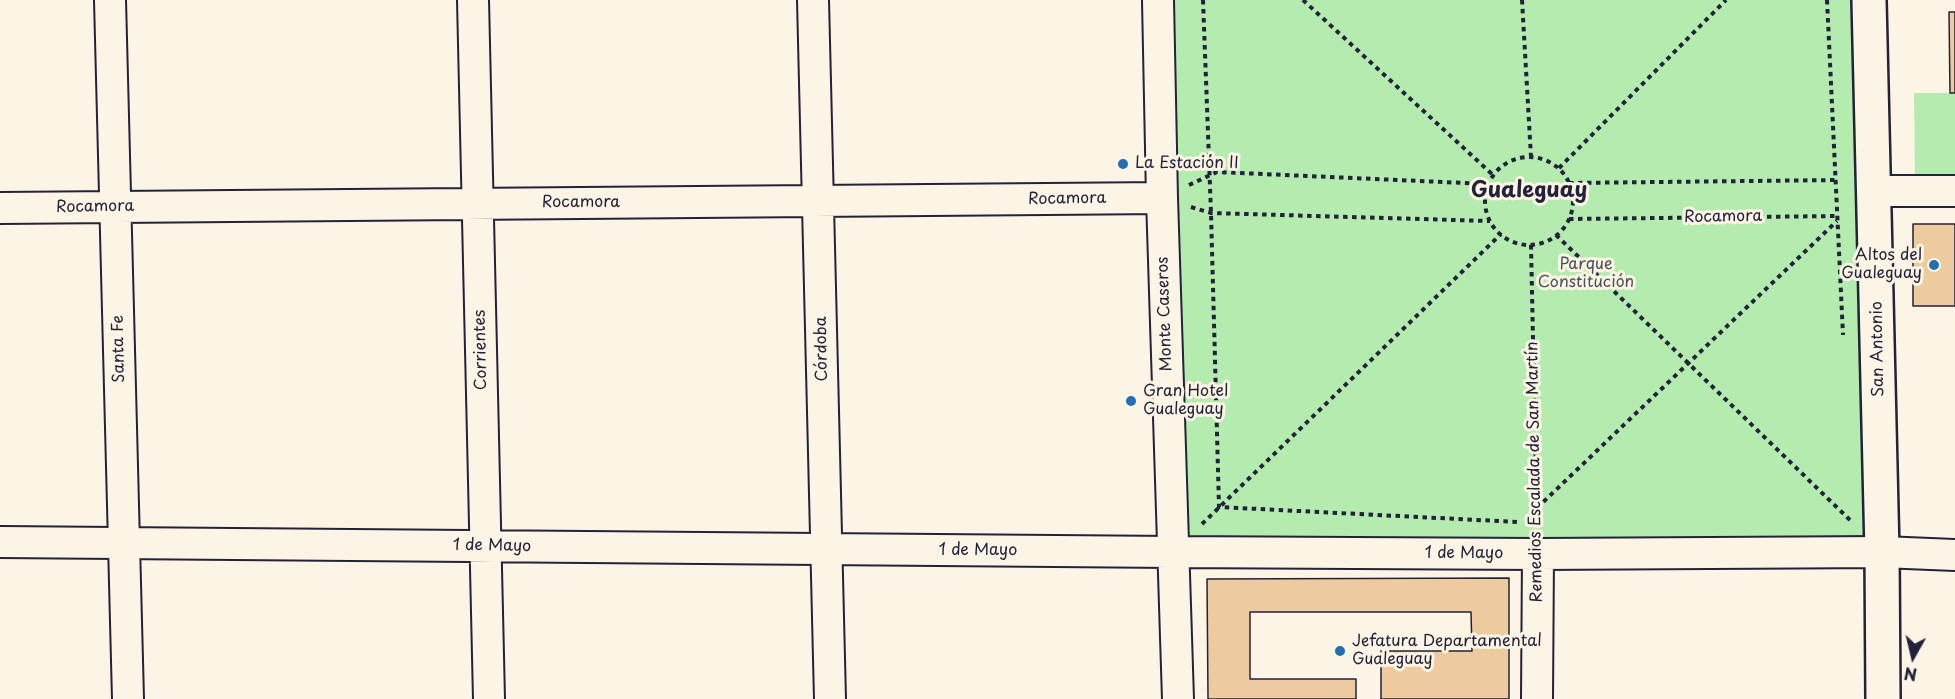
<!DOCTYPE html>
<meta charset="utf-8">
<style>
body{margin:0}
#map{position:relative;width:1955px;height:699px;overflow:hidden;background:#fcf5e5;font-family:"Playpen Sans",sans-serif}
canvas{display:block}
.north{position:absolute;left:1883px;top:627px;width:60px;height:60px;-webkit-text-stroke:4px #fcf5e5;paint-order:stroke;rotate:188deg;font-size:16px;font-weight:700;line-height:24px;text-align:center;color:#22223b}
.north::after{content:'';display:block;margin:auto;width:21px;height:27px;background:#22223b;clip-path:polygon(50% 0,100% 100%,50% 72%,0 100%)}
</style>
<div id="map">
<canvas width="1955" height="699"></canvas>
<div class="north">N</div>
</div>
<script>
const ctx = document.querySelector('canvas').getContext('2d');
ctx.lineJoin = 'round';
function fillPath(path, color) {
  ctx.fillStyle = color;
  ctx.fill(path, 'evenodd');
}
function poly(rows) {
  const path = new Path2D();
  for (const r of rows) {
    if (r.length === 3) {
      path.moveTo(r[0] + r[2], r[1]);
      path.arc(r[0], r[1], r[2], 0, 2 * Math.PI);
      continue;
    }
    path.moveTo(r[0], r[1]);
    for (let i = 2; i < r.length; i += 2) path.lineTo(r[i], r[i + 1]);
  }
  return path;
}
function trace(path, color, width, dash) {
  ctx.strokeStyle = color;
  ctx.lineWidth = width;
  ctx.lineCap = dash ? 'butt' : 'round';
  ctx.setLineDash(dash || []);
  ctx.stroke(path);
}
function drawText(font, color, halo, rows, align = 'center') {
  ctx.font = font + ' "Playpen Sans",sans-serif';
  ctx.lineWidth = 6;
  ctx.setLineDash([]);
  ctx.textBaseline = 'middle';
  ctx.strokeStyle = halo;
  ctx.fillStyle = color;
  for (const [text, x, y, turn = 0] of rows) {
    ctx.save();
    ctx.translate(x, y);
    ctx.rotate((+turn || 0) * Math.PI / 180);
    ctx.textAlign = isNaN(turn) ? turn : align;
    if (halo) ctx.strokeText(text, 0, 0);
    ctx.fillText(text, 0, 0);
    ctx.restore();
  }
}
const green = poly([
 [1160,0,1867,0,1879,548,1173,551],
 [1914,93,1955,93,1955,181,1915,181]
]);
const building = poly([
 [1949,12,1955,12,1955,93,1950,93,1949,12],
 [1913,224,1955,224,1955,306,1913,306,1913,224],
 [1509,578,1509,699,1381,699,1381,651,1472,651,1471,612,1250,612,1250,679,1356,679,1356,699,1208,699,1207,579,1509,578]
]);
const path = poly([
 [1203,0,1211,213,1219,507,1518,522],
 [1303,0,1493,175],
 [1522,0,1531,157],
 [1827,0,1843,335],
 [1529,201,44],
 [1559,168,1726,0],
 [1569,183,1837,180],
 [1189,185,1217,172,1488,184],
 [1191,207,1211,213,1490,221],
 [1569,219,1839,216],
 [1556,235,1851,521],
 [1531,245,1537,526],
 [1537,508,1837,221],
 [1202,524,1501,234]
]);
const minor = poly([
 [110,0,128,699],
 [473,0,489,699],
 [813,0,830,699],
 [1158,0,1162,198,1178,699],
 [1874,191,1955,191],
 [0,208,1162,198],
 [0,542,1172,552,1538,554,1882,552,1955,555],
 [1537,699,1538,554]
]);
const tertiary = poly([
 [1869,0,1882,552,1883,699]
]);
const markers = [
 [1123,164,6,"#1f6fb2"],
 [1934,265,6,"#1f6fb2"],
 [1131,401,6,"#1f6fb2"],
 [1340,651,6,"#1f6fb2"]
];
const poiNames = [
 ["La Estación II",1135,164],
 ["Altos del",1922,256,"right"],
 ["Gualeguay",1922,274,"right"],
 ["Gran Hotel",1143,392],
 ["Gualeguay",1143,410],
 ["Jefatura Departamental",1352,642],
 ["Gualeguay",1352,660]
];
const streetNames = [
 ["Rocamora",1067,199,-1],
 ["Rocamora",581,203],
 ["Rocamora",95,207,-1],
 ["Rocamora",1723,217,-1],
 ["Monte Caseros",1165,314,-92],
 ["Santa Fe",119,349,-91],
 ["Córdoba",822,349,-91],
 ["San Antonio",1878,349,-91],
 ["Corrientes",481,350,-91],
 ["Remedios Escalada de San Martín",1535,472,-91],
 ["1 de Mayo",492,546,1],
 ["1 de Mayo",978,551],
 ["1 de Mayo",1464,554]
];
const parkNames = [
 ["Parque",1586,265],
 ["Constitución",1586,283]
];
const districtNames = [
 ["Gualeguay",1529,191]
];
fillPath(green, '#b4ecaf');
fillPath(building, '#edcb9e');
trace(building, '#22223b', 1.5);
trace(minor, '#22223b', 34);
trace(tertiary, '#22223b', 38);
trace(path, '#22223b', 4, [4.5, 4.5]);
trace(minor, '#fcf5e5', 30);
trace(tertiary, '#fcf5e5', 33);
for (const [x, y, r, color] of markers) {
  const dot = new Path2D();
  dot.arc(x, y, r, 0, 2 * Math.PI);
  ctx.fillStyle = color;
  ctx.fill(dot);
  trace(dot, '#fcf5e5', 2);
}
drawText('16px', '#22223b', '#fcf5e5', poiNames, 'left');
drawText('16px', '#22223b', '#fcf5e5', streetNames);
drawText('16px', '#465458', '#fcf5e5', parkNames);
drawText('bold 22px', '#22223b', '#fcf5e5', districtNames);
</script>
